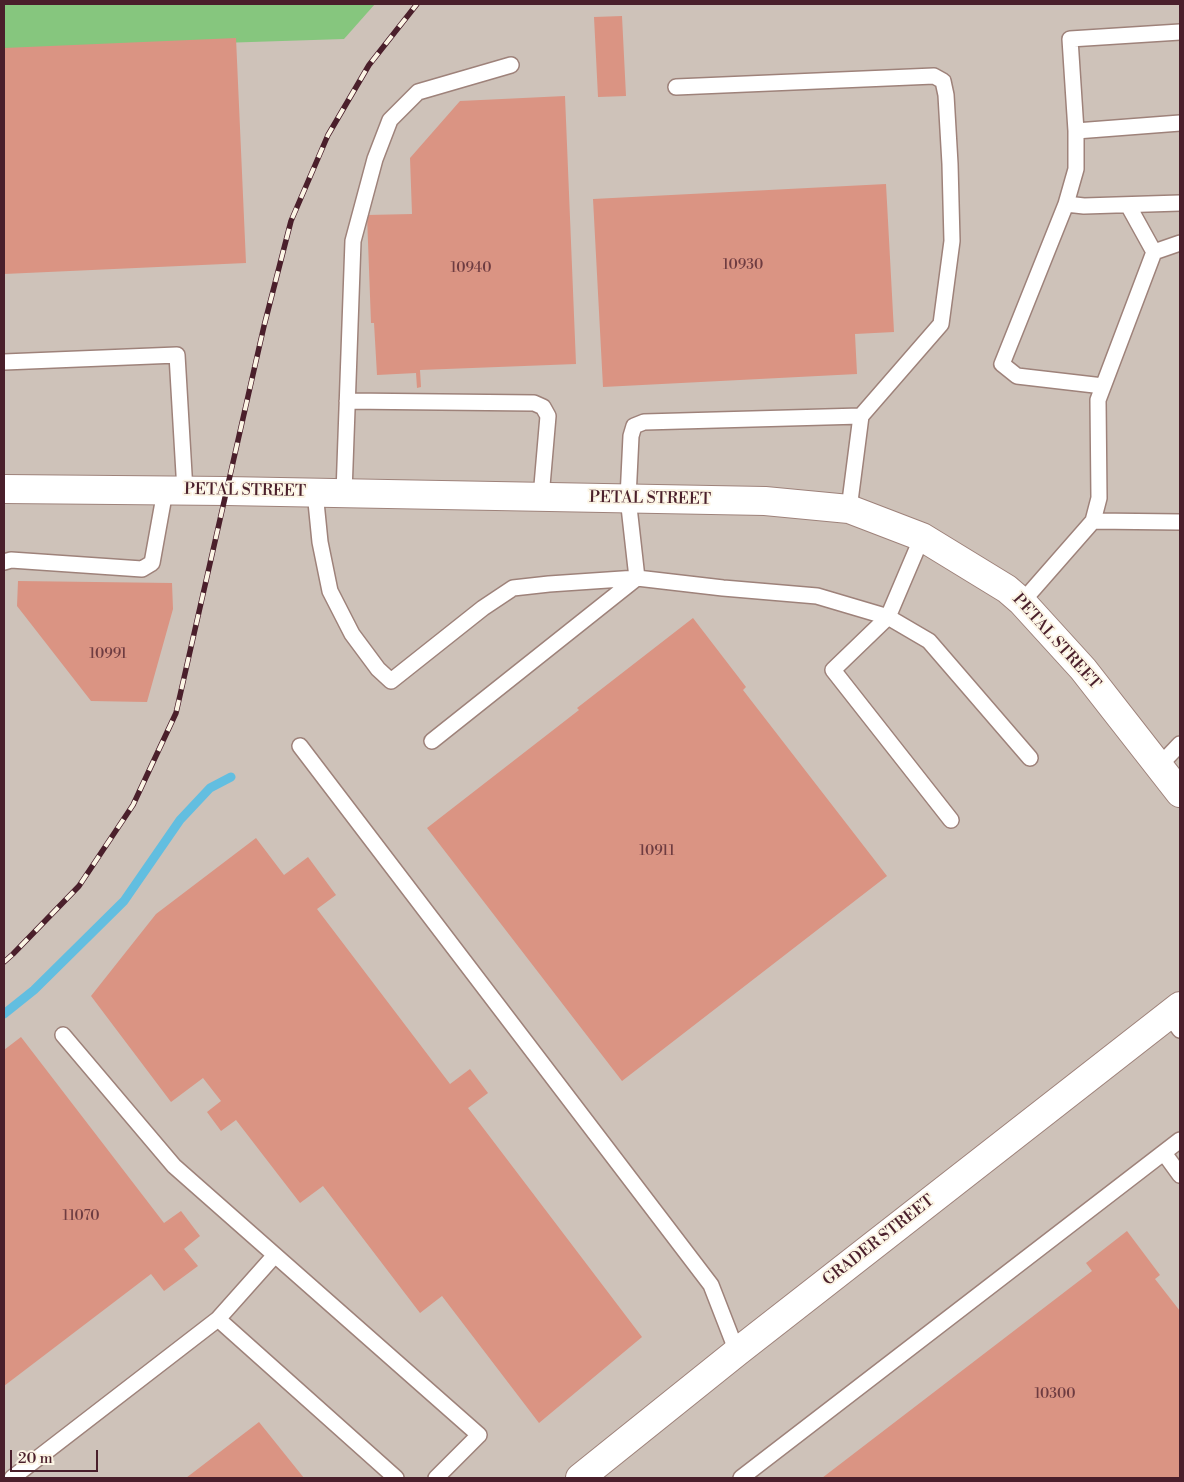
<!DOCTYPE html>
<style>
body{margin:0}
#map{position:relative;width:1184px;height:1482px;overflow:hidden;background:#f1e6ca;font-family:"Libre Bodoni",serif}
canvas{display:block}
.frame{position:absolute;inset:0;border:5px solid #4a1f2b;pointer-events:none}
.scale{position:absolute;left:10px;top:1450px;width:88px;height:22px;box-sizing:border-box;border:2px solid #4a1f2b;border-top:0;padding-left:6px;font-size:15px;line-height:18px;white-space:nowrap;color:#4a1f2b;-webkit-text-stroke:4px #fcf5e5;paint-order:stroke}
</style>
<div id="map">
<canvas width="1184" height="1482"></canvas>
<div class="frame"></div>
<div class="scale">20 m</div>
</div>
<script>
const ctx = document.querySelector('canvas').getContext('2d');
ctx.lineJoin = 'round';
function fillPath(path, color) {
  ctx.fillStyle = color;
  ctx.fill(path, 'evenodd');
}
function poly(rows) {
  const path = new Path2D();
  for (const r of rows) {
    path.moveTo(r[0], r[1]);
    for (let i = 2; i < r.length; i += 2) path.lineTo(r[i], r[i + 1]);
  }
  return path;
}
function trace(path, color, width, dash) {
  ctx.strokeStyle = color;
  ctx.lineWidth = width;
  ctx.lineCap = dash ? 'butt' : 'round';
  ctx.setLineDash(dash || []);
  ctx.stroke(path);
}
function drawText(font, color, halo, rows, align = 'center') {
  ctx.font = font + ' "Libre Bodoni",serif';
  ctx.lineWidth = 4;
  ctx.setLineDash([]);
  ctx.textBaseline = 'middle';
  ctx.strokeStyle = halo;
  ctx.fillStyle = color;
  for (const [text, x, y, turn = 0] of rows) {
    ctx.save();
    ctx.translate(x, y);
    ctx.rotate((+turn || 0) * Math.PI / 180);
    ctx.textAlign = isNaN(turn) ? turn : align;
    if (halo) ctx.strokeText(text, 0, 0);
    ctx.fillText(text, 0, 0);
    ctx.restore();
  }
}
const industrial = poly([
 [4,4,1180,4,1180,1478,4,1478]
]);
const green = poly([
 [4,4,375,4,344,39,4,50]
]);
const stream = poly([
 [4,1014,34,990,124,901,180,820,210,788,231,777]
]);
const building = poly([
 [622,16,626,96,598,97,594,17],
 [236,38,246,263,4,274,4,48],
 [565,96,576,364,420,370,421,387,417,388,416,373,377,375,374,323,371,323,367,215,412,214,410,158,460,101],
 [886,184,894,332,855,334,857,374,603,387,593,199],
 [18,581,172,583,173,609,147,702,91,701,17,606],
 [693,618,746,687,743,690,887,876,622,1081,427,828,579,710,577,708],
 [256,838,284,875,308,857,336,895,317,909,450,1084,470,1069,488,1093,468,1108,642,1337,539,1423,442,1296,420,1313,323,1186,300,1203,236,1120,221,1131,207,1112,221,1101,203,1078,171,1102,91,996,156,914],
 [21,1037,164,1223,181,1211,200,1236,184,1249,198,1266,164,1291,151,1274,4,1386,4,1050],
 [1127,1231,1160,1275,1155,1279,1180,1311,1180,1478,822,1478,1092,1271,1086,1263],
 [259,1422,304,1478,186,1478]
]);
const lane = poly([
 [676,87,934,76,943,81,946,95,950,164,952,241,941,324,861,416],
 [1076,131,1180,123],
 [1066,204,1076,169,1076,131,1070,39,1180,32],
 [1128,205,1154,252],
 [4,362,177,355,185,491],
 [1103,386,1017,376,1002,364,1066,204,1084,206,1180,203],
 [347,401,534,403,543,407,548,416,541,497],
 [315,492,320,542,330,591,352,634,378,669,391,681,483,608,513,588,549,584,637,578,723,588,817,596,888,617,929,641,1030,758],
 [344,493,353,241,375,159,390,120,418,92,511,65],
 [1093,521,1180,522],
 [922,537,888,617,833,670,951,820],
 [4,562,11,560,142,569,152,563,165,491],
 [1022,602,1093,521,1099,498,1098,400,1154,252,1180,243],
 [432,741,637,578,628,498,631,436,634,426,644,422,861,416,849,509],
 [300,746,711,1285,737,1352],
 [1159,766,1180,744],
 [1169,1015,1180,1030],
 [63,1035,174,1166,479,1435,436,1478],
 [1164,1153,1180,1175],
 [218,1319,275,1255],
 [12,1478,218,1319,396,1478],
 [741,1478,1180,1140]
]);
const street = poly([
 [4,489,226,491,765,501,849,509,922,537,1007,589,1022,602,1083,669,1180,793],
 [580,1478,737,1352,1180,1006]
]);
const rail = poly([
 [4,962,13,954,79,886,133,805,176,713,264,326,291,221,328,135,369,65,417,4]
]);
const numberNames = [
 ["10930",743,266],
 ["10940",471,269],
 ["10991",108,655],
 ["10911",657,852],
 ["11070",81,1217],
 ["10300",1055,1395]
];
const streetNames = [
 ["PETAL STREET",245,491,1],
 ["PETAL STREET",650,499,1],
 ["PETAL STREET",1056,642,48],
 ["GRADER STREET",879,1241,-38]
];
fillPath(industrial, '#cec2b9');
fillPath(green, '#86c67e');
trace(stream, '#62bee0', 9);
fillPath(building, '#da9483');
trace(lane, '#9e827a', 18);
trace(street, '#9e827a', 30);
trace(lane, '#fff', 15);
trace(street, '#fff', 28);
trace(rail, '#4a1f2b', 5.5);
trace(rail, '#fcf5e5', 4, [11]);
drawText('14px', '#6e3c41', null, numberNames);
drawText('16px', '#4a1f2b', '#fcf5e5', streetNames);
</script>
